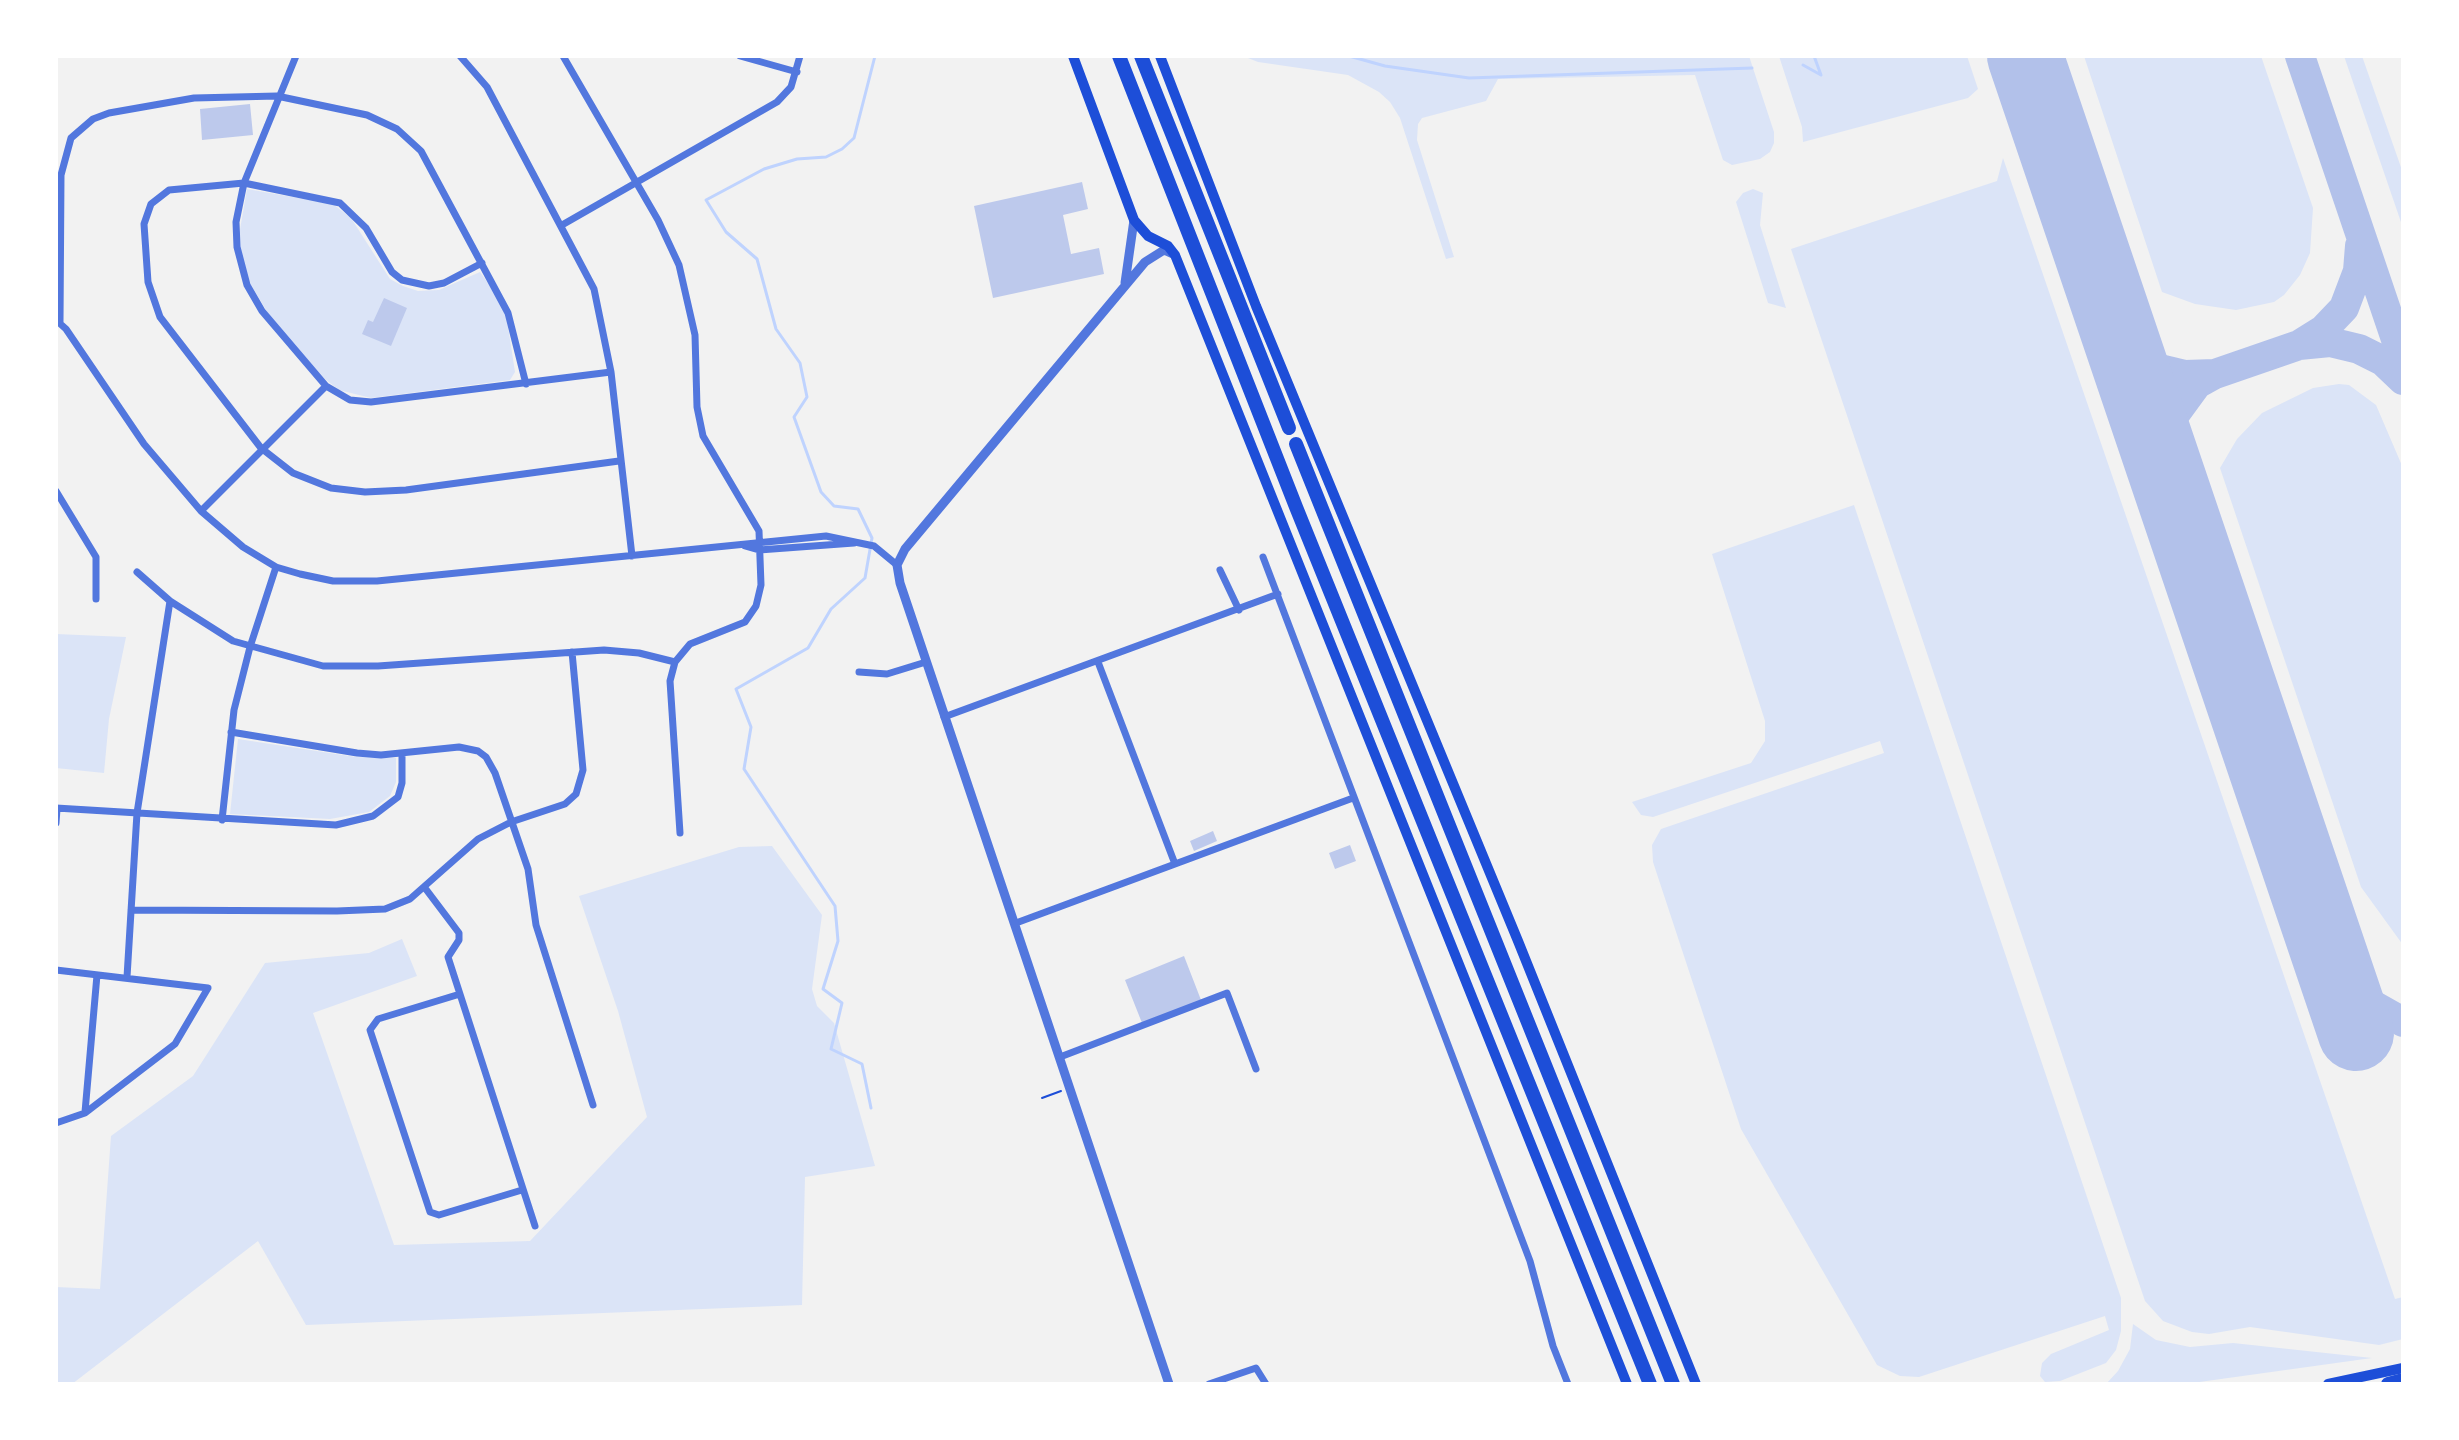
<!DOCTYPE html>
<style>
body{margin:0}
#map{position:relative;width:2459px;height:1440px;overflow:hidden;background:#f2f2f2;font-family:Jost,sans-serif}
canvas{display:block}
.frame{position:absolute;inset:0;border:58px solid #fff;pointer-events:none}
</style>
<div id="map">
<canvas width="2459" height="1440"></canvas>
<div class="frame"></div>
</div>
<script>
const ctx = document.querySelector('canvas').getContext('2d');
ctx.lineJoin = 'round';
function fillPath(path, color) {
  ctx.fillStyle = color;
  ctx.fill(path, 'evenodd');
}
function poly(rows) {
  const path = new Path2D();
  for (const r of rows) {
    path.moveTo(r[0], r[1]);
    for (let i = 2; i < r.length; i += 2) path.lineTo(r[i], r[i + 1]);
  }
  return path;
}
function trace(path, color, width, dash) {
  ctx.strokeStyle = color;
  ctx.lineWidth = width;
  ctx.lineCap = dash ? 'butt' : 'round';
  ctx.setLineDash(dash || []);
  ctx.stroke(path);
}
const green = poly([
 [1243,56,1749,56,1774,132,1774,143,1770,152,1760,159,1732,165,1723,160,1695,75,1498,79,1486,101,1422,118,1418,124,1417,140,1454,257,1446,259,1400,118,1390,102,1379,92,1348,75,1258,62],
 [1779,56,1967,56,1978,89,1968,98,1803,142,1802,127],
 [2084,56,2261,56,2313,208,2310,253,2300,275,2284,295,2274,302,2236,310,2195,304,2162,292],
 [2344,56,2362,56,2403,173,2403,228],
 [2003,158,2395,1299,2403,1297,2403,1339,2379,1345,2250,1327,2209,1334,2192,1332,2163,1321,2145,1301,1791,249,1997,181],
 [247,189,333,204,351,218,390,279,403,286,418,291,439,290,480,272,505,307,515,372,510,380,371,398,339,390,325,379,272,320,247,278,238,241],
 [1753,189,1763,193,1760,225,1786,308,1768,303,1736,202,1743,193],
 [2339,384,2349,385,2376,405,2403,468,2403,945,2361,887,2220,468,2237,439,2262,413,2313,388],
 [1854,505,2121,1298,2121,1331,2116,1350,2106,1363,2060,1381,2045,1382,2040,1376,2042,1363,2051,1354,2109,1330,2105,1316,1919,1377,1900,1376,1877,1365,1741,1129,1653,862,1652,845,1661,829,1884,753,1880,741,1653,817,1641,815,1632,802,1751,763,1765,741,1765,721,1712,554],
 [56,634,126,637,109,719,104,773,56,768],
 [238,739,356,757,396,758,396,782,390,796,369,812,330,819,230,814],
 [772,846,822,915,812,989,817,1006,834,1023,875,1166,805,1177,802,1305,306,1325,258,1241,72,1384,56,1384,56,1287,100,1289,111,1136,193,1076,265,963,369,953,402,939,417,976,313,1013,394,1245,530,1241,647,1117,618,1011,579,896,739,847],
 [2133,1324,2156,1340,2190,1347,2233,1343,2372,1358,2185,1384,2106,1384,2118,1371,2130,1349]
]);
const stream = poly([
 [1349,56,1385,66,1469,78,1752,68],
 [1814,56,1821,75],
 [1803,65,1821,75],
 [871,1108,862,1064,831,1049,842,1003,823,989,838,941,835,906,744,769,751,727,736,689,808,648,831,609,865,578,872,538,858,509,834,506,821,492,794,417,807,397,800,363,776,329,757,259,726,232,706,200,764,169,797,159,826,157,842,149,854,138,875,56]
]);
const taxiway = poly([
 [2300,56,2403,360],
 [2360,246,2358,271,2344,308,2323,330,2299,345,2330,342,2359,349,2383,361,2403,380],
 [2114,321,2130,344,2156,368,2185,375,2215,374,2197,384,2170,421,2165,452,2166,475],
 [2215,374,2299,345],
 [2330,955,2364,1000,2403,1022]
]);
const runway = poly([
 [2025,56,2356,1033]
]);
const building = poly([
 [250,104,253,135,202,140,200,109],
 [1082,182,1088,209,1063,215,1071,254,1099,248,1104,274,993,298,974,206],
 [384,298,407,308,391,346,362,334,368,320,373,322],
 [1213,831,1217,841,1194,851,1190,841],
 [1350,845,1356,861,1335,869,1329,853],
 [1184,956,1201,1000,1142,1023,1125,980]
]);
const path = poly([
 [1042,1098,1061,1091]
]);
const minor = poly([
 [296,56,244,183,236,222,237,247,247,285,262,311,326,386,350,400,371,402,611,372],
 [460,56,487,87,594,289,611,372,632,556],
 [563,56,658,220,679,265,695,335,697,407,703,436,759,531,761,585,756,606,745,622,690,644,675,662,670,681,680,833],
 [740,56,797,72],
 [562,225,777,102,791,87,800,56],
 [482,263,444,283,429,286,402,280,392,272,366,228,340,203,244,183,169,190,151,204,144,224,148,282,160,317,261,448,293,473,331,488,365,492,406,490,619,461],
 [56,320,66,329,144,444,201,511,243,547,276,567,300,574,333,581,377,581,826,536,874,546,897,565],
 [60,322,61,175,71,138,93,119,109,113,194,98,277,96,367,115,397,129,421,151,508,313,526,384],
 [56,491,96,557,96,599],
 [201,511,326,386],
 [745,546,759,550,854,543],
 [1263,557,1530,1261,1553,1346,1568,1384],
 [1220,570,1239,610],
 [137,572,170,601,233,641,323,666,378,666,604,650,639,653,675,662],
 [1098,662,1175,864],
 [859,672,887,674,926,662],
 [944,717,1278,594],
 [231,732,357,753,381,755,459,747,478,751,486,757,495,773,528,869,536,925,593,1105],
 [56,808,336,825,373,816,398,797,402,783,402,753],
 [222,820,234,710,250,647,276,567],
 [56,823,57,809],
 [425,888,459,933,459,940,448,957,535,1226],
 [131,910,337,911,385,909,410,899,478,839,511,822,565,804,576,794,583,770,572,652],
 [1016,923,1353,798],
 [56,970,208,988,175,1044,85,1113,56,1123],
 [127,977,137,813,170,601],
 [460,994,378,1019,370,1030,430,1212,439,1215,522,1190],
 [1060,1057,1227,993,1256,1069],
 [85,1112,97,975],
 [1209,1384,1256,1368,1266,1384]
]);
const tertiary = poly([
 [1125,283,1134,220],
 [1169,1384,900,583,897,565,905,549,1145,262,1164,250,1175,255]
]);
const secondary = poly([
 [1073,56,1134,220,1148,236,1168,246,1175,255,1627,1384],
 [1160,56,1256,306,1518,941,1696,1384],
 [2328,1384,2403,1368]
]);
const motorway = poly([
 [1119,56,1296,507,1650,1384],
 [1141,56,1289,428],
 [1296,444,1673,1384],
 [2388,1384,2403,1380]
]);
fillPath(green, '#dbe4f7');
trace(stream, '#bfd3fe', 3);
trace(taxiway, '#b2c1ea', 30);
trace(runway, '#b2c1ea', 76);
fillPath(building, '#bdc9ec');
trace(path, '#1d4ed8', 2);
trace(minor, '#5277de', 7);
trace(tertiary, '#5277de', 9);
trace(secondary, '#1d4ed8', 10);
trace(motorway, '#1d4ed8', 14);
</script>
